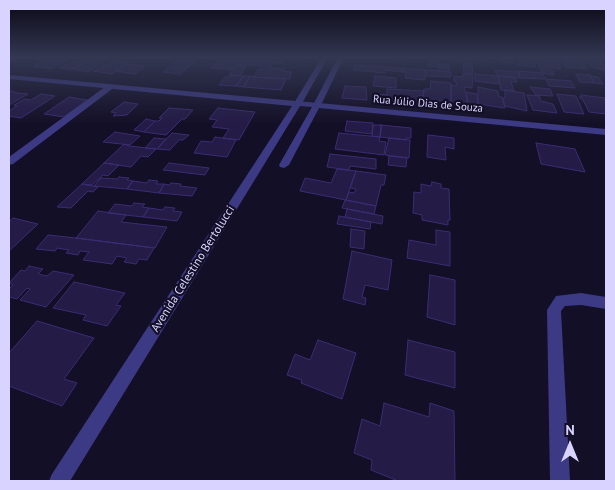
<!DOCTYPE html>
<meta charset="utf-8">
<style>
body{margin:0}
#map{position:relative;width:615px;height:490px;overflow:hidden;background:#130f26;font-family:"PT Sans",sans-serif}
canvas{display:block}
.frame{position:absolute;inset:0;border:10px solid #d9d4ff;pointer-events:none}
.north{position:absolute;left:545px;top:420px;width:50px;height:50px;-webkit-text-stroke:4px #130f26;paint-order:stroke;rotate:0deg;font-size:14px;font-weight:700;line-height:20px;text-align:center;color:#d9d4ff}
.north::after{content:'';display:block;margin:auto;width:18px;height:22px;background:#d9d4ff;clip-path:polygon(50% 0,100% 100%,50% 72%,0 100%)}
</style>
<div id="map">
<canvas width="615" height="490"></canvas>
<div class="frame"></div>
<div class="north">N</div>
</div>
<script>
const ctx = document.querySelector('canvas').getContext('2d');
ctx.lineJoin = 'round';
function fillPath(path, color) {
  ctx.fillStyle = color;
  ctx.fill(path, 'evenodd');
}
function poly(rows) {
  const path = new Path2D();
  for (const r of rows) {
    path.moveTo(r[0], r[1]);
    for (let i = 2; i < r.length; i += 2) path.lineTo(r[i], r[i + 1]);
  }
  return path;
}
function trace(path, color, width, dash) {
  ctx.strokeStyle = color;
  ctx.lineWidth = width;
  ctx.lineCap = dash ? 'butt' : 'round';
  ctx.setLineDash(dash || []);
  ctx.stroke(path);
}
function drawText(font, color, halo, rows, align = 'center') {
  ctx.font = font + ' "PT Sans",sans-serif';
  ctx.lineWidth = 4.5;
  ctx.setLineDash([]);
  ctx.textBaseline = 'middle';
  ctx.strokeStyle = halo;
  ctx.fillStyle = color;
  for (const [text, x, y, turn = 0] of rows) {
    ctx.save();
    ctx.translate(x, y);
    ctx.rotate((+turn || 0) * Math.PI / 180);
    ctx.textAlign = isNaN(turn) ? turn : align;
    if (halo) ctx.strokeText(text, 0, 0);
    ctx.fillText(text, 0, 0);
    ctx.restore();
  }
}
const building = poly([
 [50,57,71,57,51,69,34,66,50,57],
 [93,57,109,57,88,72,72,69,93,57],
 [179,57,198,59,180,74,163,72,181,57,179,57],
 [222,57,244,57,233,70,211,68,222,57],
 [272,57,301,57,300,60,272,57],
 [383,57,413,57,408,57,408,60,383,57],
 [454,57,471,57,471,61,455,60,454,57],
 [477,57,490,57,491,62,477,60,477,57],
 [498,57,512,57,513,63,499,61,498,57],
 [517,57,532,57,535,67,517,65,517,57],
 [536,57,556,57,561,69,551,68,554,75,542,73,536,57],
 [560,57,579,58,587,69,565,67,560,57],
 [584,57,600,59,603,64,606,65,606,71,591,67,584,57],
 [250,58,270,60,284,60,282,63,273,62,270,68,260,67,261,65,237,65,241,61,248,61,250,58],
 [427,58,439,59,438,67,427,66,427,58],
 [114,60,130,62,112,74,93,71,114,60],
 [73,61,85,62,71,70,60,68,73,61],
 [465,63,472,64,473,74,464,73,463,65,465,63],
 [126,64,145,66,135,74,115,71,126,64],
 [439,64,449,65,449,72,438,71,439,64],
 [237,65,246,66,240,76,229,75,237,65],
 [354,65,403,68,403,72,385,70,385,73,353,70,354,65],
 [270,68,284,69,283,71,291,72,290,79,254,77,258,69,268,70,270,68],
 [403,68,426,70,425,80,405,78,406,72,403,72,403,68],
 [426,70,451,72,451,77,425,76,426,70],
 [495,70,519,72,520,78,497,76,495,70],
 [518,71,542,73,545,79,520,78,518,71],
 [463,74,473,75,472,88,464,87,469,108,451,105,451,85,457,86,456,82,454,82,454,76,463,77,463,74],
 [475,74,498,76,499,84,475,81,475,74],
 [576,74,590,75,594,83,580,82,576,74],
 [230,75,244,76,236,86,219,85,225,77,228,77,230,75],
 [244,76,250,76,244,87,236,86,244,76],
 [250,76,254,77,286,79,281,90,244,87,250,76],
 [375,76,396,78,396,88,373,86,375,76],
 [498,76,515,77,517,82,511,82,514,91,501,90,498,76],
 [590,76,598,77,603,84,594,83,590,76],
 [546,79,571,81,575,88,549,86,546,79],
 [431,81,451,83,451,102,423,99,424,89,430,89,431,81],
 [345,86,366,87,367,100,342,98,345,86],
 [478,87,498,91,499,97,502,97,505,108,478,104,478,87],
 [530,87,550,89,553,96,536,95,530,87],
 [387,89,424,91,423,96,418,96,418,99,423,100,422,105,377,101,377,94,387,95,387,89],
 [505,90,524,93,527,111,505,106,503,98,505,98,505,90],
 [11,91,18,93,28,94,9,105,9,93,11,91],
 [467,92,477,94,478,107,467,106,467,92],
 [41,94,55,96,21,118,9,116,9,111,17,106,14,105,25,99,31,100,41,94],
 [557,94,576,96,584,114,564,112,557,94],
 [527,95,539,96,541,101,553,104,557,113,533,110,527,95],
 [581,95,605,98,606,114,589,112,583,100,579,97,582,97,581,95],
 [69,97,87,100,64,117,44,114,69,97],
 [124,102,138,104,127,115,113,116,116,113,111,112,124,102],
 [169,108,193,110,185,119,182,119,166,135,144,132,155,121,159,121,162,118,159,118,169,108],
 [218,108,255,112,239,140,223,138,229,129,212,127,217,120,209,119,218,108],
 [146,119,155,121,144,132,134,130,146,119],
 [347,121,373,123,372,134,345,131,347,121],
 [373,125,382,125,380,137,372,136,373,125],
 [381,125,411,128,411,138,406,138,406,140,380,137,381,125],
 [115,132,140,136,130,145,103,142,115,132],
 [172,133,189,135,183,140,179,140,170,150,157,149,172,133],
 [339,133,380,137,379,141,386,142,384,155,335,149,339,133],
 [428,135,454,138,454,149,445,147,446,160,427,157,428,135],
 [215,137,236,140,227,157,194,153,201,141,212,142,215,137],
 [154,138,166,139,157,149,145,148,154,138],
 [389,138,410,140,409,158,385,155,389,138],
 [536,143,575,149,585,172,541,164,536,143],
 [124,144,129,146,156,149,148,157,141,156,131,167,104,163,124,144],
 [330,154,376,159,376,169,350,166,349,170,327,167,330,154],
 [389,156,407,158,406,167,388,165,389,156],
 [104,163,119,165,108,176,103,175,92,185,82,184,104,163],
 [169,163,209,168,205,175,163,170,169,163],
 [337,169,356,171,346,200,300,191,305,178,331,183,337,169],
 [356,171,386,175,384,185,381,185,376,206,346,200,349,192,354,193,356,189,350,188,356,171],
 [119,177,129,178,127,180,133,181,127,189,94,186,101,178,117,179,119,177],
 [149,180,158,181,156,184,164,184,159,193,127,189,133,181,147,183,149,180],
 [432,182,441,184,441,188,449,189,450,220,448,220,448,225,422,220,422,215,413,213,414,192,421,193,421,184,431,186,432,182],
 [171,183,181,184,180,186,197,188,192,196,159,193,164,184,169,185,171,183],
 [82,184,98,187,93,192,88,191,71,208,57,207,82,184],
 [345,200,376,206,374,214,342,208,345,200],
 [134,203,145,204,142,207,149,208,143,217,108,213,115,204,132,206,134,203],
 [165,207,175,208,173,211,182,212,177,221,143,217,149,208,163,210,165,207],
 [347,209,383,216,382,224,345,217,347,209],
 [98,211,126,215,121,222,167,227,155,248,76,238,98,211],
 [339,216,371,222,370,229,337,224,339,216],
 [13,218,38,224,9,251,9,222,13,218],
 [351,229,365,231,364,249,350,247,351,229],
 [436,230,450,232,450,266,407,258,409,240,436,245,436,230],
 [48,235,76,238,154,248,147,260,139,259,136,264,124,262,127,258,117,256,112,264,83,260,89,252,80,251,78,255,66,253,69,250,57,248,55,251,36,249,48,235],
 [352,251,392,260,388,290,365,285,362,297,366,298,365,305,343,299,352,251],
 [29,266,43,269,38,274,47,276,53,271,74,275,46,307,20,300,30,289,27,288,17,299,9,297,9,289,13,285,9,283,21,270,25,271,29,266],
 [430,275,455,280,455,325,427,317,430,275],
 [74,282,125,293,116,305,121,306,107,326,83,320,86,315,53,308,74,282],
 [37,321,94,338,64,379,77,383,62,406,9,386,9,353,37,321],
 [318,340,356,353,342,399,301,383,302,380,287,375,295,354,310,360,318,340],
 [408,340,455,352,455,388,405,375,408,340],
 [384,403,429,417,430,403,454,411,455,481,398,481,371,470,372,460,354,453,362,419,380,426,384,403]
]);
const service = poly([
 [109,84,116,86,13,164,9,165,9,157,109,84]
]);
const minor = poly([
 [11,57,19,57,9,63,9,58,11,57],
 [9,75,606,129,606,135,319,108,289,165,284,168,280,167,279,165,312,107,300,106,70,481,49,481,52,474,292,106,9,79,9,75],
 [581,293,606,297,606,309,581,305,565,306,561,311,570,481,550,481,547,310,556,296,581,293]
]);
const tertiary = poly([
 [322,57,328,57,301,105,295,105,294,103,322,57],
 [338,57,344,57,321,105,314,107,313,105,338,57]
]);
const farStreetnames = [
 ["Rua Júlio Dias de Souza",428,104,5]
];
const streetNames = [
 ["Avenida Celestino Bertolucci",193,269,-58]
];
fillPath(building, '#241b47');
trace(building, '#3b2d73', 1);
fillPath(service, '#3d3a85');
fillPath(minor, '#3d3a85');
fillPath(tertiary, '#3d3a85');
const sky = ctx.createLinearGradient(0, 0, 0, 125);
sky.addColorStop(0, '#0a0815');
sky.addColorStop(0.46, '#333752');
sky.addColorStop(1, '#33375200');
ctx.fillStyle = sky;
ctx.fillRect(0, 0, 615, 125);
drawText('11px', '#d9d4ff', '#130f26', farStreetnames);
drawText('12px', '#d9d4ff', '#130f26', streetNames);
</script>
